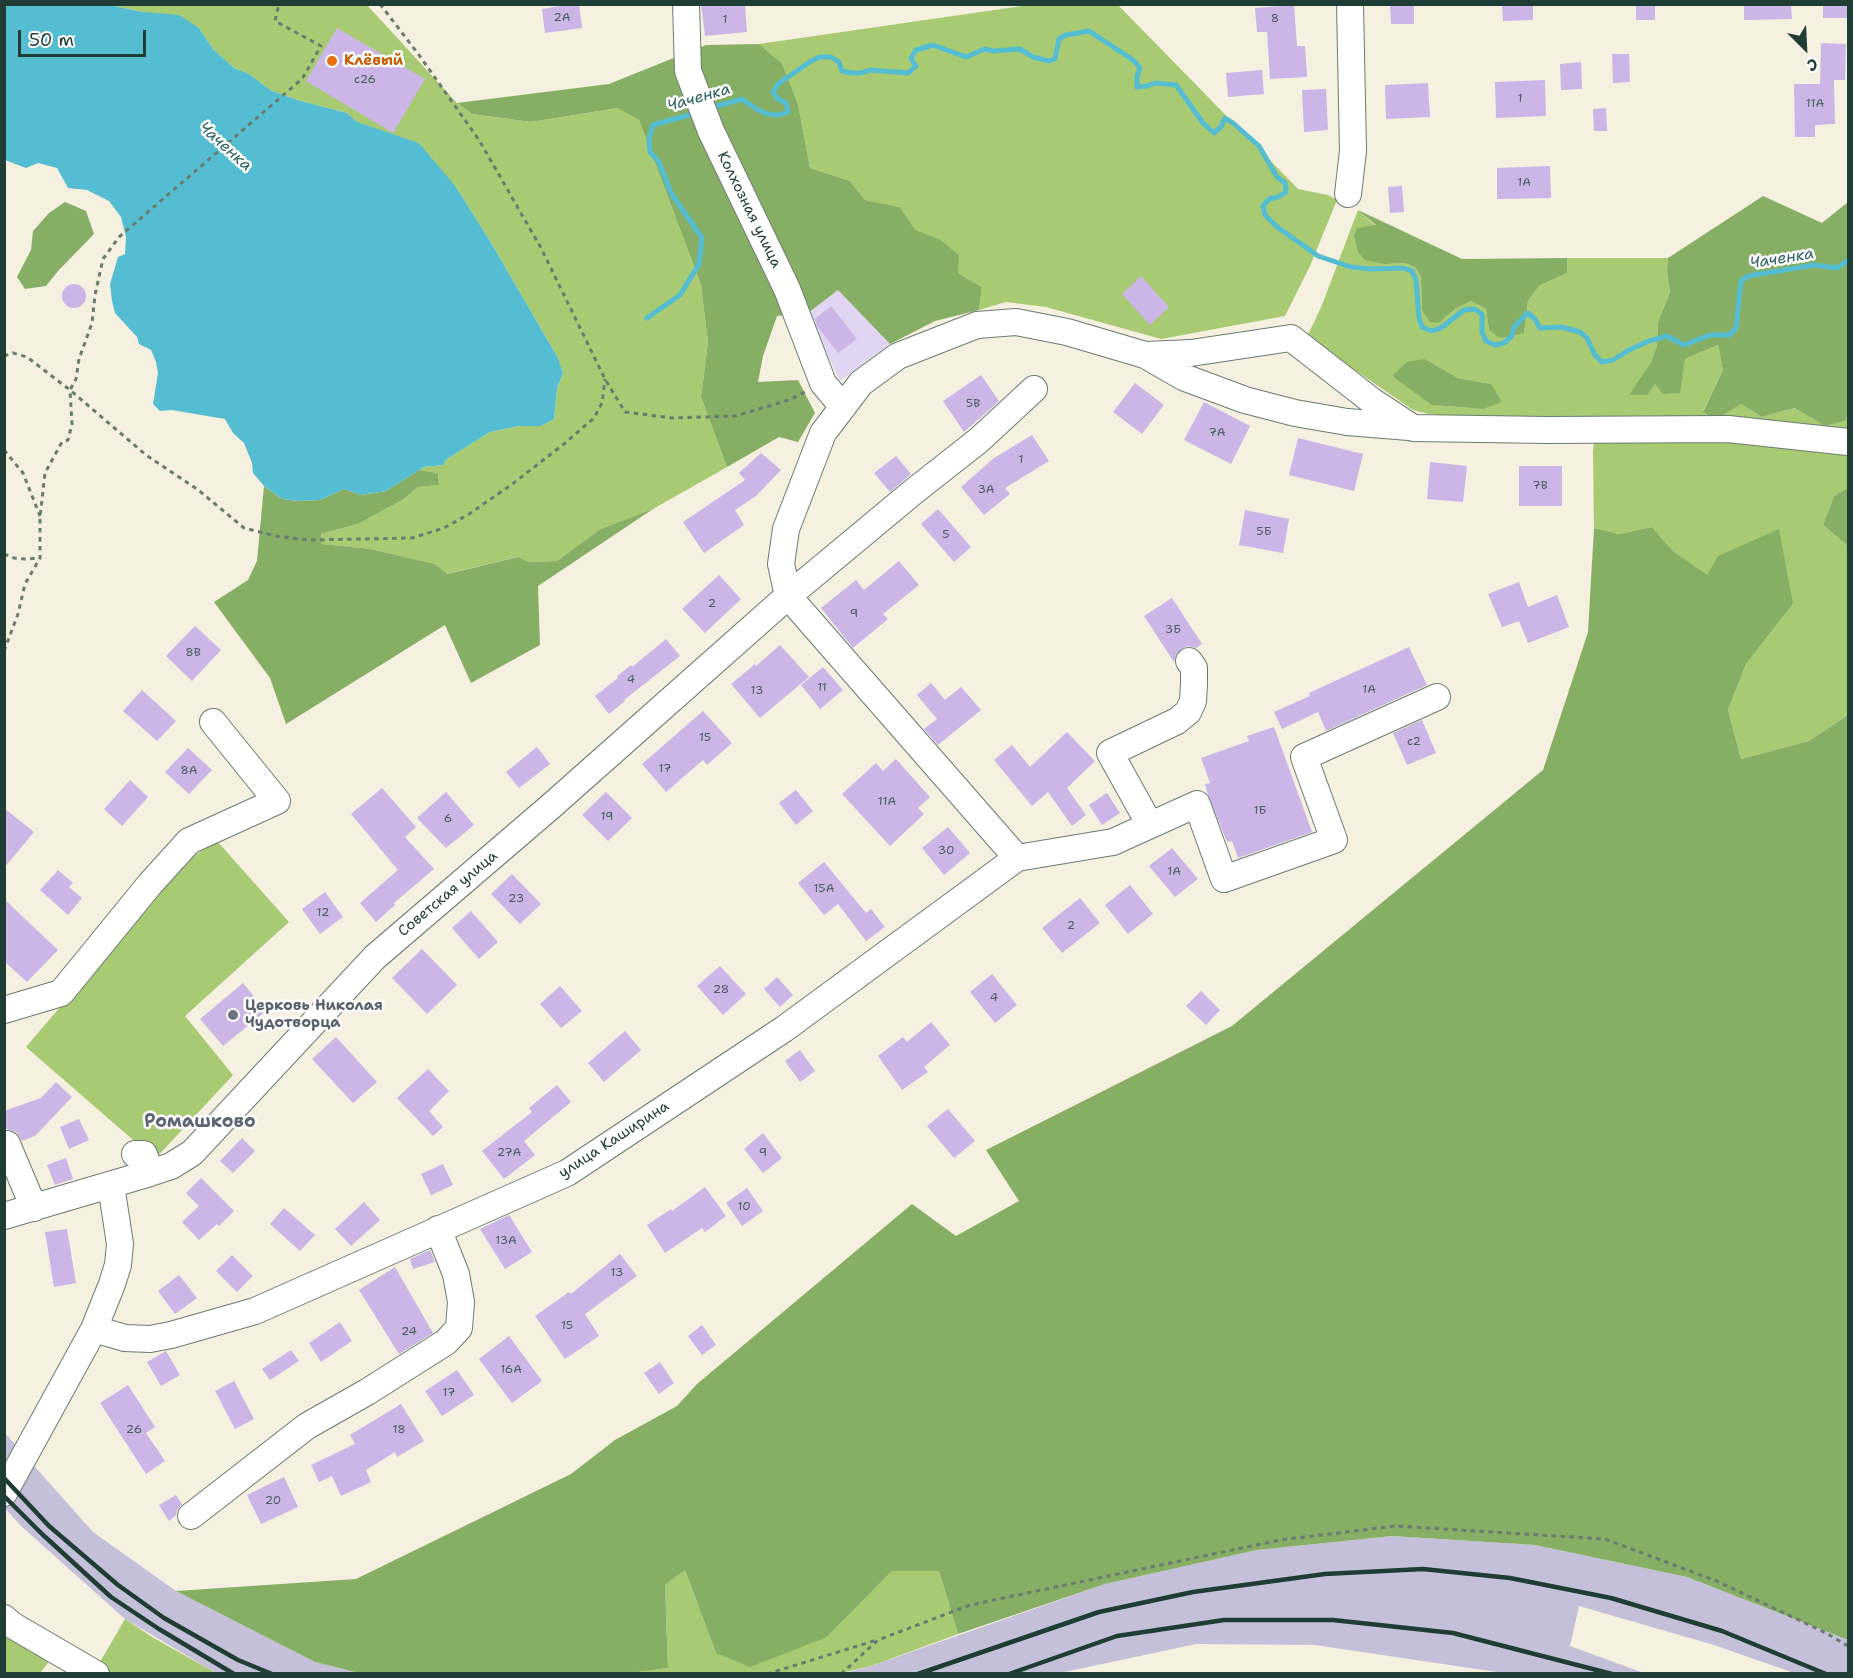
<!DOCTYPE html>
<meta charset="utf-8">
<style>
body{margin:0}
#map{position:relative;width:1853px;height:1678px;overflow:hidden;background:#f5f0df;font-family:"Shantell Sans",sans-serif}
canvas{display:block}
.frame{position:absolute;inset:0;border:6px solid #1f3d34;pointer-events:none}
.north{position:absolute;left:1775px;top:18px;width:60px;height:60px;-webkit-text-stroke:4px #fff;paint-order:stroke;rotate:156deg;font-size:16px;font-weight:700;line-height:24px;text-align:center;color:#1f3d34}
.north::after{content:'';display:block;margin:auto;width:21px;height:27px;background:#1f3d34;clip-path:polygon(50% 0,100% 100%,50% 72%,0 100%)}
.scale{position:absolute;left:18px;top:30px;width:128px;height:27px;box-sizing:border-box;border:3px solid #1f3d34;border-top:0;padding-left:8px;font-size:18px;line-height:21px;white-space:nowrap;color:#1f3d34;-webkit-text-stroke:4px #fff;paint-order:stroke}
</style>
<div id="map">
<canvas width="1853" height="1678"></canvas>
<div class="frame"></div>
<div class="north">С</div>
<div class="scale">50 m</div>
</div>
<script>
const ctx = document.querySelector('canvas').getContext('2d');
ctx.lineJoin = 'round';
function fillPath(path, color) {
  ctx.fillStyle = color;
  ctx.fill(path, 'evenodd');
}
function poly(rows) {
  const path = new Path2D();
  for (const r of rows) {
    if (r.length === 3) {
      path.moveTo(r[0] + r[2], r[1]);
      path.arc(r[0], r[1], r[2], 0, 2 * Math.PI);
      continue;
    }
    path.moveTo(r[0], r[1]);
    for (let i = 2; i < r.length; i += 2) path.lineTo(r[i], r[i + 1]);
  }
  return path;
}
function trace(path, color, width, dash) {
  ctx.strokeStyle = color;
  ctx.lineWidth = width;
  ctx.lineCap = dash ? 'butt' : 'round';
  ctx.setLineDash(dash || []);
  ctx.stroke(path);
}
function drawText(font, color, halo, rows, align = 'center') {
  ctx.font = font + ' "Shantell Sans",sans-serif';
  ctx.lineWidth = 5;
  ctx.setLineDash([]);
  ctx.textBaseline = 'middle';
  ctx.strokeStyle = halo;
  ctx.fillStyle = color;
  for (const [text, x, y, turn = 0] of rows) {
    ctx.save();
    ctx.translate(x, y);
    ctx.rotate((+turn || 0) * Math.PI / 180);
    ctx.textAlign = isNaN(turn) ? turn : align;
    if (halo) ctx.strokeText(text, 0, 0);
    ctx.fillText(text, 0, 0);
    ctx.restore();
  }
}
const built = poly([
 [838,290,890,344,840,381,808,313]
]);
const industrial = poly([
 [4,1432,93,1532,176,1591,315,1662,359,1673,216,1673,125,1619,20,1525,5,1508],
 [1392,1536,1535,1545,1687,1577,1848,1640,1848,1673,1794,1673,1714,1645,1579,1606,1570,1646,1644,1673,1510,1674,1315,1645,1196,1644,1060,1673,841,1674,871,1666,1105,1584,1257,1550]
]);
const green = poly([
 [109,5,367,5,457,103,472,114,531,122,619,108,639,120,701,285,708,343,701,397,727,467,653,509,600,529,557,561,527,562,517,557,446,574,435,564,371,549,322,544,321,534,358,524,404,499,418,487,439,485,438,473,419,470,424,467,443,465,447,459,490,432,519,426,541,426,554,419,557,389,563,373,558,358,490,241,456,187,357,122,347,113,301,101,272,91,249,74,234,68,213,49,199,28,143,12],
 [1029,5,1118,5,1298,189,1328,195,1337,200,1310,266,1285,316,1161,339,1046,307,1006,302,979,310,982,287,958,273,939,239,915,231,900,207,865,200,850,181,810,168,798,104,782,65,759,44],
 [1358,210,1376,226,1385,264,1405,263,1415,267,1421,277,1422,310,1439,323,1455,309,1471,301,1486,309,1489,330,1524,333,1528,301,1539,286,1567,273,1567,258,1668,258,1667,272,1670,292,1658,322,1657,346,1651,362,1630,395,1655,383,1685,359,1718,345,1723,370,1703,411,1741,404,1762,417,1796,408,1825,426,1845,421,1848,415,1848,488,1834,496,1823,525,1848,546,1848,715,1809,741,1741,759,1728,710,1746,664,1793,604,1707,576,1673,551,1652,527,1619,534,1594,528,1593,451,1597,422,1483,419,1429,414,1413,410,1307,337,1322,305],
 [1425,359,1458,378,1491,384,1483,409,1433,405,1393,376],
 [217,841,289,922,185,1016,233,1075,155,1159,26,1047,184,862],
 [685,1570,716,1653,827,1637,892,1571,939,1571,958,1634,871,1666,841,1673,623,1674,668,1668,665,1585],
 [4,1614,52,1658,40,1673,5,1673],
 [125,1619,152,1637,216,1673,107,1674,96,1669]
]);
const forest = poly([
 [759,44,782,64,798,104,810,168,850,181,865,200,900,207,915,230,939,239,959,255,958,273,982,287,979,310,935,321,890,344,838,290,808,313,777,316,763,356,758,382,798,380,815,413,798,442,779,437,727,467,701,397,708,343,701,285,639,120,618,108,531,122,472,114,457,103,609,84,706,45],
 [1763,196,1822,223,1848,202,1848,415,1845,421,1825,426,1795,408,1762,417,1741,404,1716,419,1703,412,1723,370,1718,345,1685,359,1680,393,1663,394,1655,384,1647,395,1629,395,1651,362,1657,346,1658,322,1670,292,1667,272,1668,258],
 [65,202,86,211,94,234,58,271,46,286,25,289,17,277,31,250,33,231,49,213],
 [1358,210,1462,259,1567,258,1567,273,1539,286,1528,301,1524,333,1500,338,1489,330,1486,309,1471,301,1455,309,1439,323,1430,322,1422,310,1421,277,1415,267,1405,263,1385,264,1365,260,1358,252,1354,236,1357,228,1376,225],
 [1425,359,1458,378,1491,384,1502,402,1483,409,1432,405,1392,376,1407,362],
 [419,470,438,473,439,485,418,487,404,499,358,524,321,534,322,544,371,549,435,564,447,574,518,557,528,562,557,561,600,529,653,509,538,586,540,645,471,683,445,625,286,724,270,678,214,602,248,580,257,561,264,486,282,499,298,501,320,500,344,489,361,495,386,491],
 [1848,488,1848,546,1823,525,1834,496],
 [1652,527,1673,551,1707,575,1718,556,1779,529,1793,604,1746,664,1728,710,1741,759,1809,741,1848,715,1848,1640,1687,1577,1535,1545,1392,1536,1257,1550,1105,1584,958,1634,939,1571,892,1571,827,1637,750,1667,716,1653,685,1570,665,1585,668,1668,623,1674,359,1673,315,1662,176,1591,356,1579,571,1474,615,1440,677,1406,697,1384,912,1204,956,1236,1019,1201,986,1150,1232,1026,1543,770,1588,632,1594,528,1619,534]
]);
const water = poly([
 [5,4,109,5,143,12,179,15,199,28,213,49,234,68,249,74,272,91,301,101,347,113,357,122,419,143,456,187,490,241,558,358,563,373,557,389,554,419,541,426,519,426,490,432,447,459,443,465,424,467,386,491,361,495,344,489,320,500,298,501,282,499,264,486,253,473,252,463,244,443,233,433,225,419,172,410,160,411,153,404,158,373,156,362,151,350,139,344,137,337,115,313,112,301,110,284,118,257,125,254,126,237,121,217,109,201,87,190,68,188,57,168,38,163,26,168,5,160]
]);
const stream = poly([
 [710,108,742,99,758,110,768,114,779,115,788,112,786,103,778,99,773,92,778,84,811,61,820,57,831,57,839,62,842,71,852,73,861,73,870,70,908,73,916,66,911,58,916,50,933,45,966,57,985,49,993,51,1020,49,1033,57,1049,61,1055,59,1059,39,1066,35,1089,31,1133,60,1140,68,1137,77,1137,87,1147,86,1156,83,1176,85,1203,123,1214,133,1221,127,1225,118,1233,123,1259,146,1277,177,1285,183,1286,192,1278,197,1269,199,1263,206,1265,215,1276,226,1318,256,1351,267,1371,269,1403,268,1412,271,1416,280,1419,318,1422,327,1432,331,1441,328,1464,310,1474,309,1482,314,1482,332,1486,341,1495,345,1504,343,1512,336,1514,327,1528,313,1535,319,1540,328,1561,327,1580,332,1587,338,1595,355,1602,362,1613,360,1629,350,1649,341,1667,336,1684,345,1710,335,1730,335,1736,328,1741,281,1748,276,1814,265,1837,268,1848,260],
 [647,318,680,295,699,264,702,238,671,193,659,162,650,152,649,139,653,125,696,113]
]);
const building = poly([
 [572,4,579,4,582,28,545,33,542,9],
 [701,4,745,4,747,32,705,36],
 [1390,4,1414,4,1414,24,1391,24],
 [1502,4,1533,4,1533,20,1503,21],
 [1636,4,1655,4,1655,20,1636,20],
 [1744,4,1791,4,1792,19,1744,20],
 [1823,4,1847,4,1848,18,1823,18],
 [1294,5,1297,46,1305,46,1307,77,1270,79,1267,32,1257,32,1255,8],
 [337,28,425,79,393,133,306,81],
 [1821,43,1846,44,1845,80,1834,80,1835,124,1815,125,1815,137,1795,137,1794,84,1820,84],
 [1612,54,1629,54,1630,82,1613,83],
 [1581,62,1582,89,1561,90,1560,64],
 [1262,70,1264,94,1228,97,1226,73],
 [1545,80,1546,116,1496,118,1495,82],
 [1428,83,1430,117,1386,119,1385,85],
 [1326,89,1328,130,1304,132,1302,90],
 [1606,108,1607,131,1594,131,1593,109],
 [1550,166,1551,198,1497,199,1497,168],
 [1402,186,1404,212,1390,213,1388,187],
 [1141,276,1169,307,1150,325,1122,294],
 [74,296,12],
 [831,306,857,339,838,353,817,326,815,319],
 [981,375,999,401,964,432,943,401],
 [1135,383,1164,405,1142,434,1113,412],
 [1204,402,1250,426,1231,464,1184,440],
 [1032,435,1049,461,1005,488,1010,494,984,515,961,487,994,458],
 [1298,438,1363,454,1354,491,1289,475],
 [761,453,781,470,756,496,735,510,744,525,704,553,683,522,745,480,739,473],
 [896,456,911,474,890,492,874,473],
 [1430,462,1467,466,1463,502,1427,499],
 [1519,466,1562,466,1562,506,1519,506],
 [938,509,971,547,954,562,921,524],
 [1245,510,1289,519,1283,553,1239,545],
 [899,561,919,585,883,614,888,619,853,648,821,608,856,580,864,590],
 [719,575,741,599,705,633,682,609],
 [1519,582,1528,607,1557,595,1569,627,1528,643,1519,621,1502,627,1488,594],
 [1172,598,1202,644,1196,648,1188,646,1181,649,1176,654,1174,662,1144,616],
 [195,626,221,650,192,681,166,656],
 [666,639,680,656,624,700,625,701,609,714,595,696,618,678,617,676,631,665,632,667],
 [780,645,809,677,760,718,731,684,755,664,756,666],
 [1409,647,1427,685,1326,731,1318,712,1282,729,1274,712,1310,696,1309,693],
 [823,667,843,690,820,709,801,685],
 [931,683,945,700,961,687,981,710,938,745,924,729,937,719,917,695],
 [142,690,176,721,157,741,123,711],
 [703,711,732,743,707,765,703,760,666,792,642,764],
 [1422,720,1436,753,1407,765,1393,733],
 [1274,727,1312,832,1238,858,1232,841,1227,842,1208,795,1205,784,1210,783,1201,758,1249,741,1247,736],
 [1067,732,1095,761,1067,788,1086,815,1072,826,1048,792,1032,806,994,760,1012,745,1030,767],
 [537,747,550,764,519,788,506,772],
 [188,748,212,770,189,794,165,772],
 [896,759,930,797,918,808,924,814,890,846,842,794,876,763,883,771],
 [130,780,148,797,122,826,104,809],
 [382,788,416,827,405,837,434,869,394,903,395,905,376,922,360,903,398,870,351,814],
 [796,790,813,811,796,825,779,803],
 [446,792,474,825,446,848,417,818],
 [606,792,632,818,608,841,582,815],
 [1107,793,1120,813,1102,825,1089,805],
 [4,808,34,832,4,868],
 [948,827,970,853,944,875,922,848],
 [1172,848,1198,879,1175,897,1149,866],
 [824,862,866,913,871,909,885,927,866,941,838,904,824,915,798,883],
 [58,870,73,883,69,887,82,898,68,915,40,890],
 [512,874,541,904,520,924,491,894],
 [1130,885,1153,914,1128,934,1105,905],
 [325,892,343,917,320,934,302,909],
 [1080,898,1100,923,1062,953,1042,928],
 [4,899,58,950,27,982,4,961],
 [471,911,498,942,479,959,452,928],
 [422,949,457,985,427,1014,392,978],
 [720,966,746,994,723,1015,697,986],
 [992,974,1017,1005,995,1023,970,992],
 [777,977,793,995,780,1007,764,989],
 [243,983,266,1011,223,1046,200,1019],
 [560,986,582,1011,561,1028,540,1004],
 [1201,991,1220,1010,1206,1025,1186,1006],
 [931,1022,950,1045,924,1067,928,1072,902,1090,878,1056,903,1037,907,1042],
 [625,1031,641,1050,604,1082,588,1063],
 [336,1037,377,1082,353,1103,312,1059],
 [800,1050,815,1071,800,1082,785,1061],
 [428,1069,449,1091,429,1111,443,1127,433,1136,397,1098],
 [56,1082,72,1097,35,1136,22,1141,16,1132,7,1129,4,1123,4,1111,41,1098],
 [557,1085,571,1102,524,1141,535,1155,504,1179,482,1151,532,1112,529,1108],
 [948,1109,975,1141,954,1158,927,1126],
 [79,1119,89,1140,69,1149,60,1127],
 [763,1133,782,1158,763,1173,744,1149],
 [242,1138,255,1151,233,1173,220,1161],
 [66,1158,73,1179,55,1185,47,1165],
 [443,1164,453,1185,431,1195,421,1174],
 [201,1178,234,1211,219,1226,217,1224,199,1240,182,1222,199,1206,186,1193],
 [705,1187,726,1216,705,1232,702,1228,665,1253,647,1225,671,1209,672,1211],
 [747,1188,763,1211,742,1226,726,1203],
 [364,1202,380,1220,351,1246,335,1229],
 [284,1208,315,1235,300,1251,270,1224],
 [509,1215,532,1252,505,1269,480,1229],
 [67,1229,76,1283,54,1287,45,1232],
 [430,1250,435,1262,413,1269,410,1259],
 [620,1254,637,1276,585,1314,599,1336,565,1359,535,1316,569,1292,571,1294],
 [232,1255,253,1276,237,1292,216,1271],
 [395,1267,433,1333,399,1354,359,1290],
 [179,1275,197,1298,175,1314,158,1291],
 [340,1322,352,1341,321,1362,309,1343],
 [702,1325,716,1345,702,1355,688,1336],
 [509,1336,542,1381,512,1403,479,1359],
 [291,1350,299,1361,270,1380,262,1369],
 [166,1351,180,1375,161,1386,147,1362],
 [660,1362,674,1383,659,1394,644,1373],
 [457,1370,474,1395,442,1416,425,1391],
 [234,1381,254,1419,235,1429,215,1391],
 [128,1385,155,1427,146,1433,165,1461,146,1474,100,1403],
 [401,1404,424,1441,397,1457,395,1452,366,1470,371,1482,341,1496,332,1476,319,1482,311,1465,355,1444,350,1435],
 [284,1477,298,1507,261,1524,247,1495],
 [176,1495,182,1504,177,1510,176,1515,169,1521,159,1505]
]);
const path = poly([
 [380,4,419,55,479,140,541,248,605,379,625,412,672,418,735,416,789,400,805,392],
 [4,356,13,353,27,357,70,390,146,455,197,489,244,528,276,536,308,540,412,538,444,528,469,514,511,485,564,444,594,418,602,403,605,379],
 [4,450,23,473,40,516],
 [4,554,14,558,25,559,40,558],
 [4,651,18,614,25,584,40,558,40,517,45,473,62,442,68,440,72,424,70,390,76,379,79,359,92,323,95,295,103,259,119,237,302,79,321,46,275,21,279,4],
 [767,1674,877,1640],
 [841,1674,878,1640,970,1605,1280,1540,1395,1526,1605,1539,1719,1582,1826,1633,1848,1646]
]);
const minor = poly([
 [686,4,688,71,711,131,787,289,823,383,843,407],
 [1348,194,1353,151,1350,4],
 [1145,355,1183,377,1245,400,1295,413,1347,422,1409,427],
 [1150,825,1110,753,1177,721,1188,712,1193,701,1194,684,1194,668,1189,661],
 [1017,858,788,596,781,564,786,529,823,433,861,383,898,356,977,325,1016,322,1067,332,1145,355,1191,353,1291,338,1372,401,1413,428,1548,430,1728,429,1848,442],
 [4,1010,61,993,150,884,189,841,277,801,213,722],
 [7,1144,34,1208],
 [135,1154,144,1154,150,1173],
 [4,1216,150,1173,171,1166,192,1153,375,957,550,807,788,596,913,492,979,440,1034,389],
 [94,1329,125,1338,150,1339,171,1335,255,1311,567,1173,784,1029,1017,858,1113,842,1197,804,1224,879,1334,840,1304,757,1437,697],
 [4,1493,94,1329,112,1284,118,1265,120,1244,111,1185],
 [191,1516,307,1426,367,1392,446,1342,459,1328,461,1302,456,1274,438,1229],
 [4,1618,12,1625,96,1674]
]);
const rail = poly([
 [4,1478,49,1526,118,1585,164,1618,238,1660,272,1674],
 [4,1496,42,1534,111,1597,159,1629,234,1674],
 [918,1674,1099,1612,1193,1592,1325,1574,1423,1569,1510,1578,1611,1598,1722,1631,1826,1674],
 [1009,1674,1117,1636,1224,1620,1333,1620,1453,1633,1612,1674]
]);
const markers = [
 [332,61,6,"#e8710a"],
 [233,1015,6,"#6b7280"]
];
const numberNames = [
 ["2А",562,18],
 ["8",1275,19],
 ["1",725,20],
 ["с26",365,80],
 ["1",1520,99],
 ["11А",1815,104],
 ["1А",1524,183],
 ["5В",973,404],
 ["7А",1217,433],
 ["1",1021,460],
 ["7В",1540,486],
 ["3А",986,490],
 ["5Б",1264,532],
 ["5",946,535],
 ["2",712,604],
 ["9",854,614],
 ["3Б",1173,630],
 ["8В",193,653],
 ["4",631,680],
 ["11",822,688],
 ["1А",1369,690],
 ["13",757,691],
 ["15",705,738],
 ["с2",1414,742],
 ["17",665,769],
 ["8А",189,771],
 ["11А",887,802],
 ["1Б",1260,811],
 ["19",607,817],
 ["6",448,819],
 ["30",946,851],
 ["1А",1174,872],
 ["15А",824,889],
 ["23",516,899],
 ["12",323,913],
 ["2",1071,926],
 ["28",721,990],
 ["4",994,998],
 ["27А",509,1153],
 ["9",763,1153],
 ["10",744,1207],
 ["13А",506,1241],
 ["13",617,1273],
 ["15",567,1326],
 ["24",409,1332],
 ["16А",511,1370],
 ["17",449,1393],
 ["26",134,1430],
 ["18",399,1430],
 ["20",273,1501]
];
const foodNames = [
 ["Клёвый",344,61]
];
const streetNames = [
 ["Колхозная улица",749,210,64],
 ["Советская улица",448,894,-40],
 ["улица Каширина",614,1140,-33]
];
const worshipNames = [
 ["Церковь Николая",245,1006],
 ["Чудотворца",245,1023]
];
const waterNames = [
 ["Чаченка",699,98,-16],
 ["Чаченка",225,147,42],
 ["Чаченка",1782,259,-9]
];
const quarterNames = [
 ["Ромашково",200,1122]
];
fillPath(built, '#e2d4f3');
fillPath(industrial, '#c5c0da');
fillPath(green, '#a8ca73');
fillPath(forest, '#86ae65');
fillPath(water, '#55bdd2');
trace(stream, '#55bdd2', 5);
fillPath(building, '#cbb6e7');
trace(minor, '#6a7c70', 28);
trace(path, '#6a7c70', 3, [4.5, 4.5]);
trace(minor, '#fff', 26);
trace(rail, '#1f3d34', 4.5);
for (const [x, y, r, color] of markers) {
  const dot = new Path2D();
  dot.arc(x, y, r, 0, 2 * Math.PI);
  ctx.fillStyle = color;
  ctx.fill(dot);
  trace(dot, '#fff', 2);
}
drawText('12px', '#4a5b61', null, numberNames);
drawText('bold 15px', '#c56008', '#fff', foodNames, 'left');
drawText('15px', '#1f3d34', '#fff', streetNames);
drawText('bold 15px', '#5b616d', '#fff', worshipNames, 'left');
drawText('italic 16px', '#2f6363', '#fff', waterNames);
drawText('bold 18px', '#5b6773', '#fff', quarterNames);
</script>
